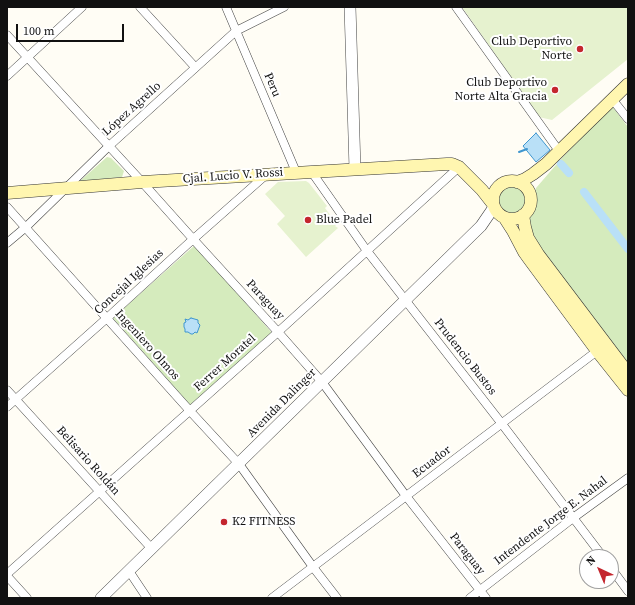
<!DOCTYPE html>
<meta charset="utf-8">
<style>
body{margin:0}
#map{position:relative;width:635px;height:605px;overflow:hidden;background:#fffdf5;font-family:"Source Serif 4",serif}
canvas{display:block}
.frame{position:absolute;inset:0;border:8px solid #111;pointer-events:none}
.north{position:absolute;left:579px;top:549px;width:40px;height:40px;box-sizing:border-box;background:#fff;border:1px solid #a0a0a0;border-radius:50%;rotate:316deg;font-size:11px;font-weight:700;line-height:16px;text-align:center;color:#111}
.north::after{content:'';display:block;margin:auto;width:14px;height:18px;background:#c4262e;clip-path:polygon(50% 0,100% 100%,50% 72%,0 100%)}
.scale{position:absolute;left:16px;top:24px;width:108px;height:18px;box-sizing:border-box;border:2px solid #111;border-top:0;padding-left:5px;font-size:12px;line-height:14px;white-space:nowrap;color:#111;-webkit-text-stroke:3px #fff;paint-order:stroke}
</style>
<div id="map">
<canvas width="635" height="605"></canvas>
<div class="frame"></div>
<div class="north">N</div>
<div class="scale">100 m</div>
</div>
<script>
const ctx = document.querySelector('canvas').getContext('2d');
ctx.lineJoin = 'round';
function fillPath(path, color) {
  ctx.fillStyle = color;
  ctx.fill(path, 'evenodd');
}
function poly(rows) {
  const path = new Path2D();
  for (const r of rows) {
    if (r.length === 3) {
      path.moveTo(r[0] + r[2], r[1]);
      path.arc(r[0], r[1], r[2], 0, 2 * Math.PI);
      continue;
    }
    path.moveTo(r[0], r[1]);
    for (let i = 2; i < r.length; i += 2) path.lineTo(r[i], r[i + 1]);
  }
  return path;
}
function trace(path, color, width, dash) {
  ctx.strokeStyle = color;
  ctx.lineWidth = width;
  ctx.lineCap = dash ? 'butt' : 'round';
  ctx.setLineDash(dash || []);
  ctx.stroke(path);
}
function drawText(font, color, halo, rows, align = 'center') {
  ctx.font = font + ' "Source Serif 4",serif';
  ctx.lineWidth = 4;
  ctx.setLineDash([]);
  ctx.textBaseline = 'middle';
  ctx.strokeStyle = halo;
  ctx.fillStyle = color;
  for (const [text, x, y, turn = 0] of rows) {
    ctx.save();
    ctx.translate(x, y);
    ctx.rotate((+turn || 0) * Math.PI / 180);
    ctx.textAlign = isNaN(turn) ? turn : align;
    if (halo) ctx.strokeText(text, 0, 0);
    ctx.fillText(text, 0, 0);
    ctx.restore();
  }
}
const green = poly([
 [612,106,628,127,628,364,544,253,534,236,530,227,528,218,533,208,534,204,534,195,536,188,562,158],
 [107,157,111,158,124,171,122,177,79,182],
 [512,200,16],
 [195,245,272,333,190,405,113,318]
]);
const pitch = poly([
 [462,7,628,7,628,59,552,120,539,117],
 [306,181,309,183,327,206,325,208,337,224,335,226,338,228,306,257,277,224,285,216,265,194,278,182]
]);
const water = poly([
 [536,133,550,150,536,162,523,146,536,133],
 [191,318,198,320,198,323,200,325,197,333,195,332,193,334,191,334,188,332,185,332,185,329,184,327,184,323,186,322,185,319,188,320,191,318]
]);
const stream = poly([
 [519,152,527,149]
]);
const canal = poly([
 [561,164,569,173],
 [584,192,628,249]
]);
const minor = poly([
 [140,7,195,67],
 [226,7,296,172],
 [456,7,559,151],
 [7,35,142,182,193,239,278,332,322,382,406,496,486,598],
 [7,76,82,7],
 [612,99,628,119],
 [311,171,367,251,502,424,603,557],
 [7,207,190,411,239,464,313,567,337,598],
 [7,243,26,227,109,146,236,31,284,7],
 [7,390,152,549],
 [7,407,107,318,190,242,267,174],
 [611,568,628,591],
 [129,571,147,598],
 [7,574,278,332,459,167],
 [7,576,27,598],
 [272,598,601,348],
 [470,598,573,518,628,478]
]);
const tertiary = poly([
 [350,7,355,169],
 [101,598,481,226,494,207]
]);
const secondary = poly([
 [512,200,19],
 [517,182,525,179,533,174,546,164,628,84],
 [7,193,142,182,447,164,452,164,459,167,482,190,493,204],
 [523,215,525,227,528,238,538,254,628,373],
 [504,217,513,231,524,252,529,259,597,351,628,390]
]);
const markers = [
 [580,49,4,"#c4262e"],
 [555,90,4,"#c4262e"],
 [308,220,4,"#c4262e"],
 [224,522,4,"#c4262e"]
];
const poiNames = [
 ["Club Deportivo",572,42],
 ["Norte",572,56],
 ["Club Deportivo",547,83],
 ["Norte Alta Gracia",547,97],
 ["Blue Padel",316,220,"left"],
 ["K2 FITNESS",232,522,"left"]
];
const streetNames = [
 ["Peru",272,85,67],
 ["López Agrello",132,109,-42],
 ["Cjal. Lucio V. Rossi",233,176,-4],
 ["Concejal Iglesias",129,282,-43],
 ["Paraguay",265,300,47],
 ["Ingeniero Olmos",147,345,48],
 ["Prudencio Bustos",465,357,52],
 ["Ferrer Moratel",225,363,-42],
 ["Avenida Dalinger",282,403,-45],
 ["Belisario Roldán",88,461,48],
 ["Ecuador",432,462,-37],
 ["Intendente Jorge E. Nahal",551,521,-37],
 ["Paraguay",467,554,52]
];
fillPath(green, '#d5ebbd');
fillPath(pitch, '#e6f2cf');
fillPath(water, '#b9e0f7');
trace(water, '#3f96cf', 1);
trace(stream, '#3f96cf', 2);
trace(canal, '#b9e0f7', 8);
trace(minor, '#444', 9);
trace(tertiary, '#444', 12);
trace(secondary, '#333', 13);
trace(minor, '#fff', 8);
trace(tertiary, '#fff', 11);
trace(secondary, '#fff6b0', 12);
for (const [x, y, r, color] of markers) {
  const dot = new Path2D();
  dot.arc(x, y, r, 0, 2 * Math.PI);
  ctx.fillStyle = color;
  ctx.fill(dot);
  trace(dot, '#fff', 1.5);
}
drawText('12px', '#111', '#fff', poiNames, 'right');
drawText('12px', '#111', '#fff', streetNames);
</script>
